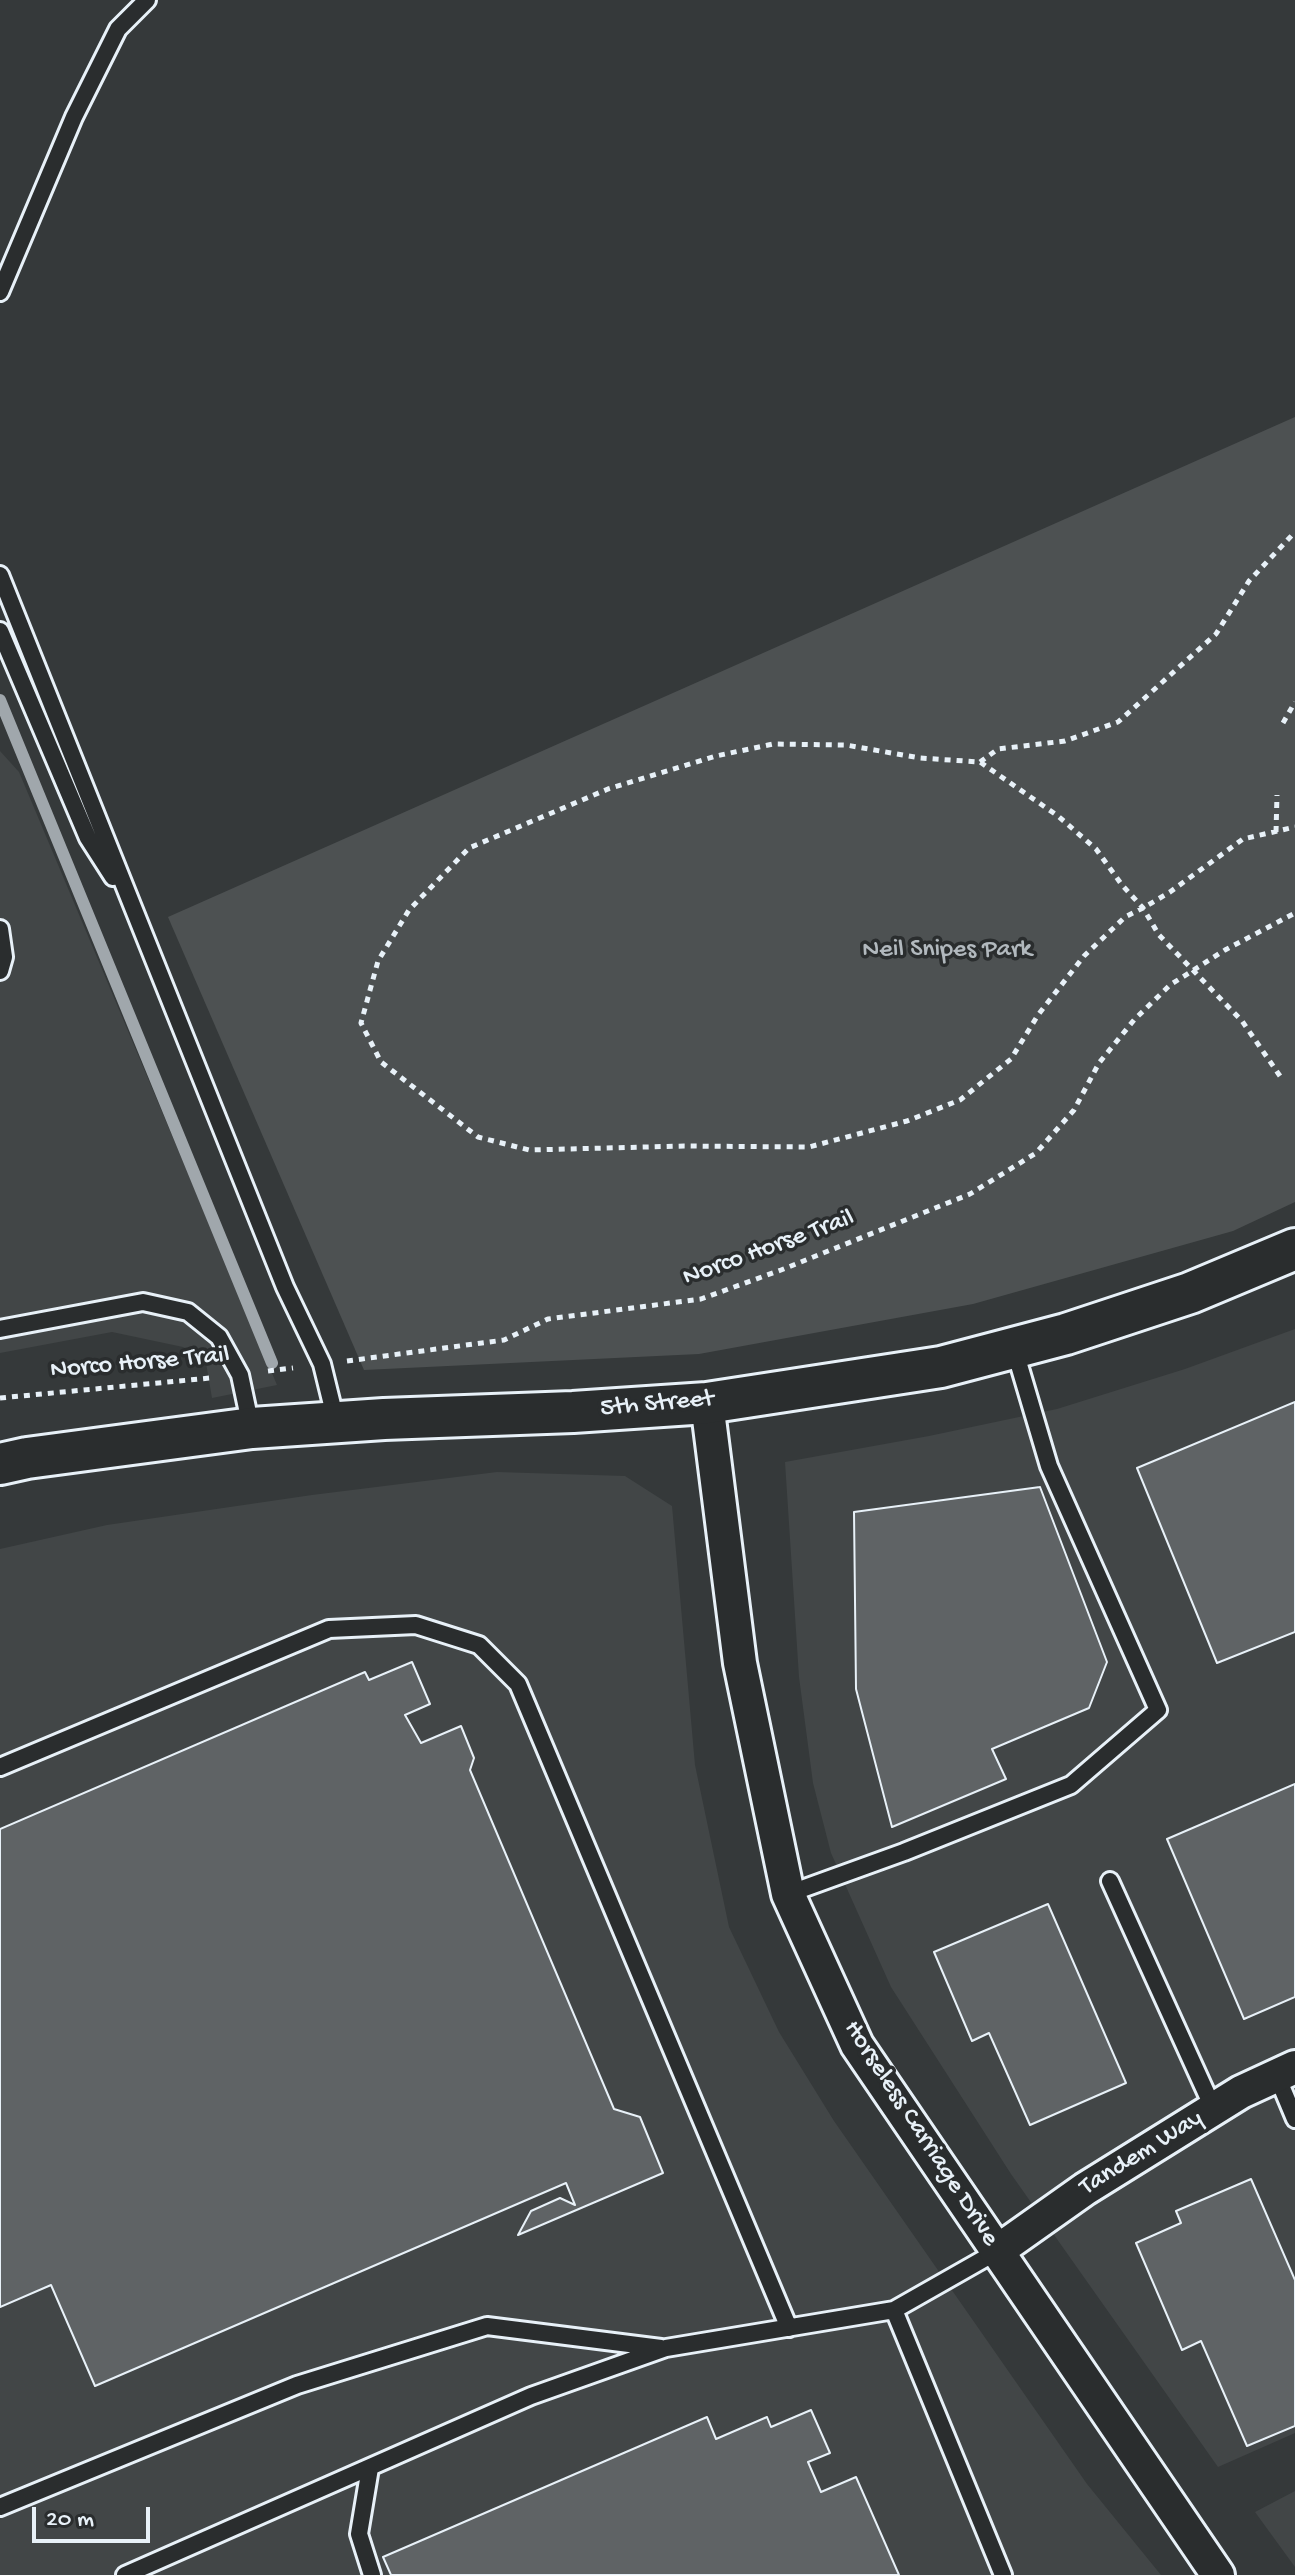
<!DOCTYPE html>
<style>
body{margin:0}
#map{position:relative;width:1295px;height:2575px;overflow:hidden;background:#35393a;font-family:"Gochi Hand",sans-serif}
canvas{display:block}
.scale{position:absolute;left:32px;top:2507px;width:118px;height:36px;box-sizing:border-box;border:4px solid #e8f1f8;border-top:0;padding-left:10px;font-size:24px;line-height:28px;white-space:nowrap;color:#e8f1f8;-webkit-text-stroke:6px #2a2d2e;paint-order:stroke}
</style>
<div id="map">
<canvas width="1295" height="2575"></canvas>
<div class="scale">20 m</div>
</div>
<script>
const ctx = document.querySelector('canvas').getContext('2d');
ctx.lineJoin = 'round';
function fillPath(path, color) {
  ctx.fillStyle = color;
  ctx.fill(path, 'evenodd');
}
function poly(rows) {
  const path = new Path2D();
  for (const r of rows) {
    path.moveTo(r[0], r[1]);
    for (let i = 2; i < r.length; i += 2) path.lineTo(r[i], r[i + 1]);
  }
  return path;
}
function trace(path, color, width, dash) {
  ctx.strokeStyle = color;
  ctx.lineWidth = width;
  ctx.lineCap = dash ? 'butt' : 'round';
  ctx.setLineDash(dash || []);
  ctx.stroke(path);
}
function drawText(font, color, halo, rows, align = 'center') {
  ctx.font = font + ' "Gochi Hand",sans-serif';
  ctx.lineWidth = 7;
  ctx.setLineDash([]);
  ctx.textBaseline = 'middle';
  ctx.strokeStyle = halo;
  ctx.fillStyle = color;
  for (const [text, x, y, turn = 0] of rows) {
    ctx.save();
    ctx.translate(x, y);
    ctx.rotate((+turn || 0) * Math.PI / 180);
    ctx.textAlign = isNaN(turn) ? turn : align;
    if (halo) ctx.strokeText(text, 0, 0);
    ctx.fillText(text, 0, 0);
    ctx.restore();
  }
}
const built = poly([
 [0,751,19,772,277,1385,212,1398,206,1363,183,1347,112,1332,0,1353],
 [1295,1329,1295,2433,1218,2467,1011,2174,891,1987,831,1853,813,1783,799,1677,785,1462,929,1436,1057,1409,1185,1369],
 [497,1472,625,1476,672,1506,695,1765,729,1927,779,2032,834,2121,1087,2484,1161,2575,0,2575,0,1549,107,1525,312,1495],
 [1295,2491,1295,2567,1255,2512]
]);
const green = poly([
 [1295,417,1295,1202,1233,1231,973,1304,699,1354,364,1370,168,917]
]);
const stream = poly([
 [0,700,272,1363]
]);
const building = poly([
 [1295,1402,1295,1632,1217,1663,1137,1468,1295,1402],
 [1040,1487,1107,1662,1089,1708,992,1749,1006,1779,892,1827,856,1689,854,1512,1040,1487],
 [412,1662,430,1704,405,1715,421,1743,461,1726,474,1758,470,1770,614,2109,640,2117,663,2173,518,2235,531,2211,560,2198,575,2205,566,2183,95,2386,51,2285,0,2307,0,1829,365,1672,369,1680,412,1662],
 [1295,1784,1295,1997,1244,2019,1167,1839,1295,1784],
 [1048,1904,1126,2083,1030,2125,989,2033,972,2041,934,1952,1048,1904],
 [1251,2179,1295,2280,1295,2426,1247,2446,1201,2341,1182,2350,1136,2243,1181,2223,1176,2211,1251,2179],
 [811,2410,830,2453,808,2462,821,2492,856,2477,899,2575,391,2575,383,2557,707,2417,716,2439,767,2417,771,2427,811,2410]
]);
const path = poly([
 [1283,723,1295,702],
 [980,762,998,749,1065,741,1118,722,1216,634,1249,581,1295,532],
 [1276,832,1277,795],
 [1280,1076,1242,1021,1159,935,1143,908,1122,885,1096,849,1058,816,980,762,920,758,846,745,773,744,716,756,608,789,469,848,409,910,378,961,361,1023,381,1062,478,1137,529,1150,684,1146,809,1147,907,1121,960,1100,1011,1059,1038,1015,1084,956,1125,917,1143,908,1170,892,1243,839,1295,827],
 [347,1361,504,1340,548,1319,701,1299,781,1270,970,1194,1036,1153,1074,1110,1099,1063,1134,1020,1170,985,1225,950,1295,913],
 [268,1371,293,1368],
 [0,1398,210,1378]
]);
const service = poly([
 [0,292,74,117,118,29,147,0],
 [0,575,285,1287,322,1364,336,1421],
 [0,631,88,838,113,877],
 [0,929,4,957,0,971],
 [0,1329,143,1302,188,1312,219,1337,240,1375,251,1427],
 [0,1767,329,1629,416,1625,479,1645,518,1684,789,2328],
 [1110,1881,1214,2110],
 [788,1894,904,1852,1071,1785,1158,1710,1049,1466,1014,1348],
 [1277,2076,1295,2119],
 [894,2310,1003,2575],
 [370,2468,359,2534,372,2575],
 [0,2507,297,2385,487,2326,661,2348],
 [125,2575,531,2396,666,2348,894,2310,996,2252]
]);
const minor = poly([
 [707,1403,740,1663,788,1894,857,2045,1218,2575],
 [996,2252,1085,2189,1241,2092,1295,2067]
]);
const tertiary = poly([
 [0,1464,27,1458,252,1428,384,1419,573,1412,707,1403,941,1367,1066,1334,1190,1293,1295,1249]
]);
const parkNames = [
 ["Neil Snipes Park",947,951]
];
const streetNames = [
 ["Norco Horse Trail",769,1249,-20],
 ["Norco Horse Trail",140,1364,-5],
 ["5th Street",657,1405,-5],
 ["Horseless Carriage Drive",920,2134,57],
 ["Tandem Way",1142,2154,-32]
];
fillPath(built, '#424647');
fillPath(green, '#4d5152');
trace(stream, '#a0a7ac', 12);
fillPath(building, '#5f6365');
trace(building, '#e8f1f8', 2);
trace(service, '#e8f1f8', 22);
trace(minor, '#e8f1f8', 38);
trace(tertiary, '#e8f1f8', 46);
trace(path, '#e8f1f8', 5, [6, 6]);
trace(service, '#2a2d2e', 16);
trace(minor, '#2a2d2e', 32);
trace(tertiary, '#2a2d2e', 40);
drawText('26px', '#b2b9be', '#2a2d2e', parkNames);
drawText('26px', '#e8f1f8', '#2a2d2e', streetNames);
</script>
